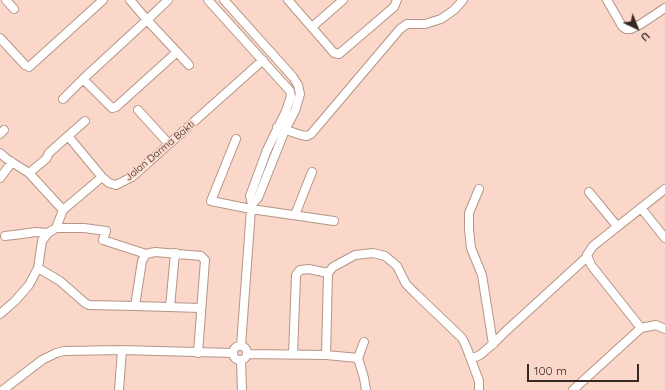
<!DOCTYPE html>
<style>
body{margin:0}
#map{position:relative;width:665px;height:390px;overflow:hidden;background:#fad7c8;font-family:Quicksand,sans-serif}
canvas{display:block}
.north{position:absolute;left:617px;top:8px;width:40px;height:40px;-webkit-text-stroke:3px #fad7c8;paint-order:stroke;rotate:137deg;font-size:11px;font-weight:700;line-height:16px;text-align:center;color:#362923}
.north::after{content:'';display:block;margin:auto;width:14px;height:18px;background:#362923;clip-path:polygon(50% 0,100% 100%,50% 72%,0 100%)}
.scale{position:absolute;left:527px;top:364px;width:112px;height:18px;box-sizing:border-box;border:2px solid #362923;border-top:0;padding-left:5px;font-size:12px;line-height:14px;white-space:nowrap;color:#362923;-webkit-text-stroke:3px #fad7c8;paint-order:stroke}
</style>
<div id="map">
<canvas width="665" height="390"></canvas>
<div class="north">U</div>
<div class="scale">100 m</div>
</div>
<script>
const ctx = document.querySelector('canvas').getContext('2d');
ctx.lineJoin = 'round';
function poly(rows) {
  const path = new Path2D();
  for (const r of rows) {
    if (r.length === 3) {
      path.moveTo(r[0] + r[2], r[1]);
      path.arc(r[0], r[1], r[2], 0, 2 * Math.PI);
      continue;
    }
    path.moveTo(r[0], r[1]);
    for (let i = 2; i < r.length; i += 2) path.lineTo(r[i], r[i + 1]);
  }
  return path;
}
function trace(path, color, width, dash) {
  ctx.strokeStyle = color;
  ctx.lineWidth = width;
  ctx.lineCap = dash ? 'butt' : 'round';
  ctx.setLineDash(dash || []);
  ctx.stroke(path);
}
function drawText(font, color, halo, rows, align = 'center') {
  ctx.font = font + ' Quicksand,sans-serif';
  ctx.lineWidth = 3.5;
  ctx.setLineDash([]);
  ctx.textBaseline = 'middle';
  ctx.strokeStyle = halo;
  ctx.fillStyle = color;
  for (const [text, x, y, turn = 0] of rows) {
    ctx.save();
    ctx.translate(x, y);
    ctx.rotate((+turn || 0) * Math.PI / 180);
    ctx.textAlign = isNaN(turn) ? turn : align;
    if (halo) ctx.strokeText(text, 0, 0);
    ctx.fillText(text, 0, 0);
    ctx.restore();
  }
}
const minor = poly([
 [6,0,14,9],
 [130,0,147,20,177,52,116,107,112,108,83,79,147,20,168,0],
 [208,0,290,91,291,96,286,111,267,150,250,196,252,204],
 [224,0,293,77,298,85,300,94,295,111,285,130,258,198,252,204,251,209,241,346],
 [288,0,328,46,334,53,339,54,394,7,397,0],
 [607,0,622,26,626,29,631,29,641,24,665,8],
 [312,27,343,0],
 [0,38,25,65],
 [177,52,189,65],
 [29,67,103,0],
 [63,99,83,79],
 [138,110,169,144],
 [277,127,301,135,307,136,311,134,400,29,407,24,425,24,441,19,454,10,463,0],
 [0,134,4,130],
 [68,136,85,121],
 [236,139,211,201,251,209,334,221],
 [0,153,7,159,29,173,63,210],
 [29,173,46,159,49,153,68,136,102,177],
 [0,178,12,162],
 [479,189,469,213,469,229,471,248,482,275,493,344],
 [665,189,593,246,587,255,591,265,641,328,656,325,665,329],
 [589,192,617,226],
 [641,208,665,238],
 [295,215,312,172],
 [56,228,84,228,106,231,103,240,146,254],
 [5,236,22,234,35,232,48,233],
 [38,268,60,281,85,303,89,305,135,306,142,261,146,254,155,252,201,256,205,260,198,353],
 [135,306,201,308],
 [170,307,175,253],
 [0,314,15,301,29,285,38,268,42,241,48,233,56,228,63,210,102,177,109,183,116,185,132,177,263,60],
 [364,342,358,358,364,378,366,390],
 [240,353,7],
 [247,354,326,355,358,358],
 [293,355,296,275,300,270,309,269,328,273],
 [326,355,328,273,333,267,355,255,373,253,385,256,397,266,406,284,416,294,462,338,466,346,479,381,479,390],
 [471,359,480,355,493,344,506,331,587,257],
 [241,360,242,390],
 [3,390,42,360,56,353,64,351,122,350,233,353],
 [119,390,122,350],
 [573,390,641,328]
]);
const streetNames = [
 ["Jalan Darma Bakti",160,151,-40]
];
trace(minor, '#b59587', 10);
trace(minor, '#fff', 8);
drawText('10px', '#362923', '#fad7c8', streetNames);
</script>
